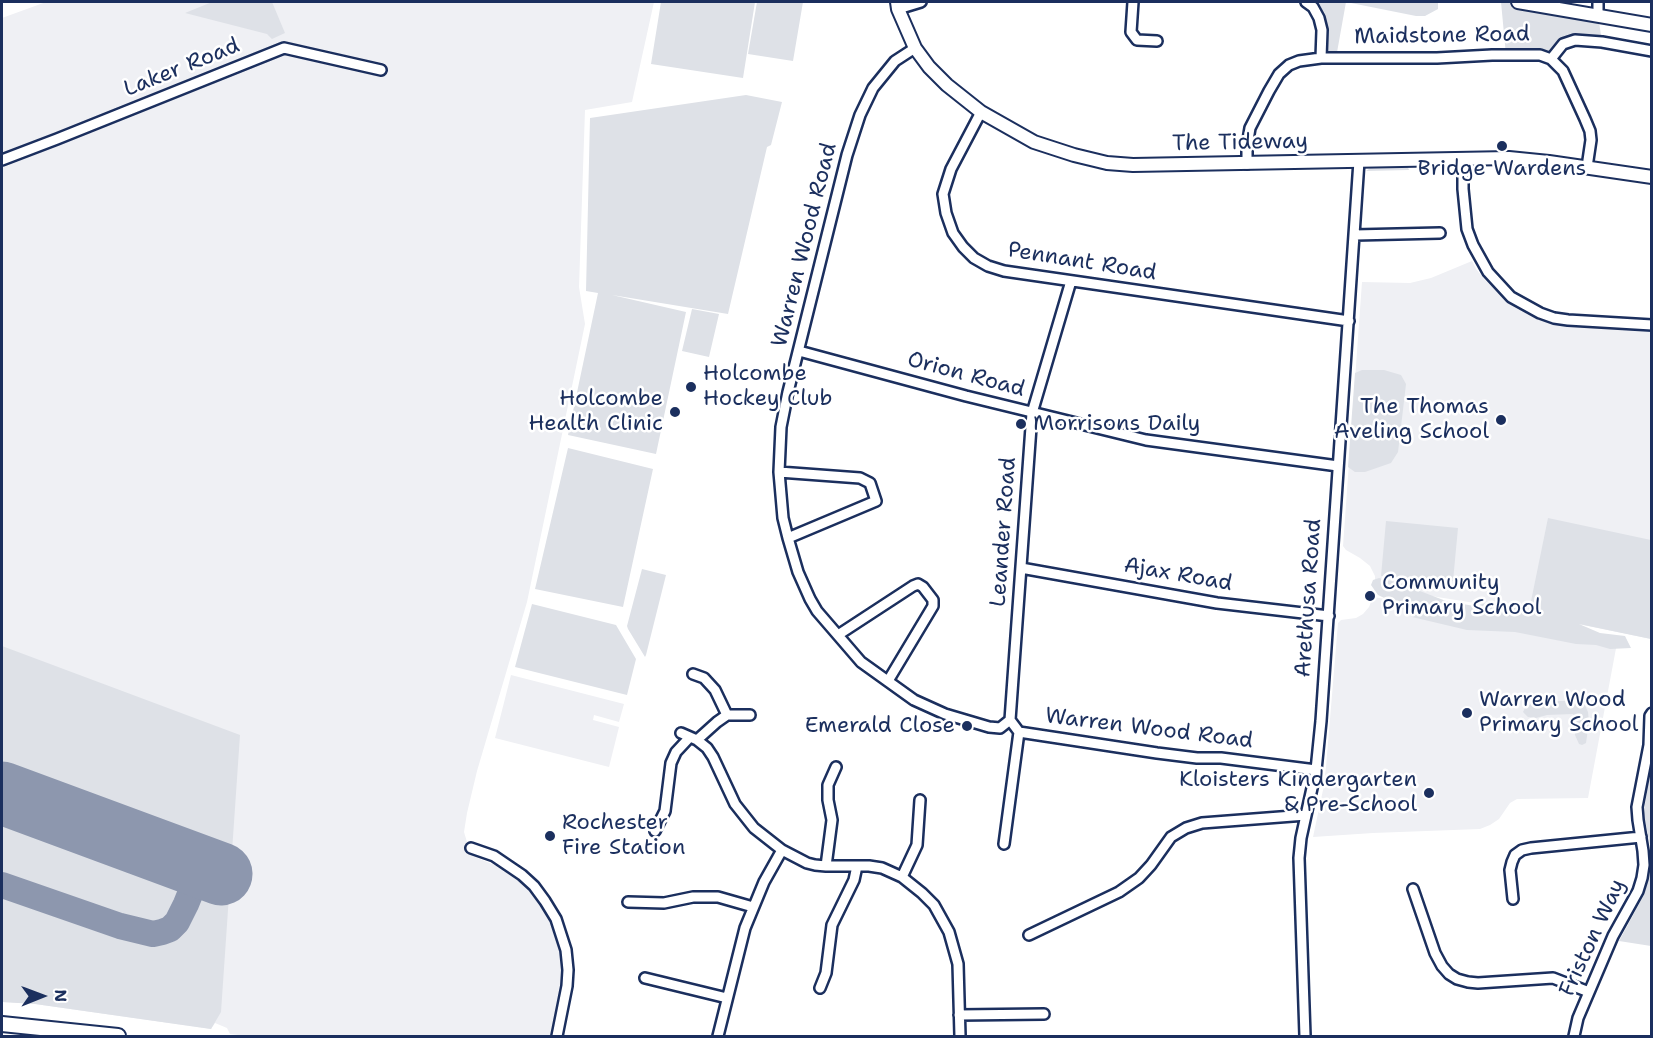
<!DOCTYPE html>
<style>
body{margin:0}
#map{position:relative;width:1653px;height:1038px;overflow:hidden;background:#fff;font-family:"Shantell Sans",sans-serif}
canvas{display:block}
.frame{position:absolute;inset:0;border:3px solid #1b2f5e;pointer-events:none}
.north{position:absolute;left:12px;top:966px;width:60px;height:60px;-webkit-text-stroke:4px #fff;paint-order:stroke;rotate:89deg;font-size:16px;font-weight:700;line-height:24px;text-align:center;color:#1b2f5e}
.north::after{content:'';display:block;margin:auto;width:21px;height:27px;background:#1b2f5e;clip-path:polygon(50% 0,100% 100%,50% 72%,0 100%)}
</style>
<div id="map">
<canvas width="1653" height="1038"></canvas>
<div class="frame"></div>
<div class="north">N</div>
</div>
<script>
const ctx = document.querySelector('canvas').getContext('2d');
ctx.lineJoin = 'round';
function fillPath(path, color) {
  ctx.fillStyle = color;
  ctx.fill(path, 'evenodd');
}
function poly(rows) {
  const path = new Path2D();
  for (const r of rows) {
    path.moveTo(r[0], r[1]);
    for (let i = 2; i < r.length; i += 2) path.lineTo(r[i], r[i + 1]);
  }
  return path;
}
function trace(path, color, width, dash) {
  ctx.strokeStyle = color;
  ctx.lineWidth = width;
  ctx.lineCap = dash ? 'butt' : 'round';
  ctx.setLineDash(dash || []);
  ctx.stroke(path);
}
function drawText(font, color, halo, rows, align = 'center') {
  ctx.font = font + ' "Shantell Sans",sans-serif';
  ctx.lineWidth = 5;
  ctx.setLineDash([]);
  ctx.textBaseline = 'middle';
  ctx.strokeStyle = halo;
  ctx.fillStyle = color;
  for (const [text, x, y, turn = 0] of rows) {
    ctx.save();
    ctx.translate(x, y);
    ctx.rotate((+turn || 0) * Math.PI / 180);
    ctx.textAlign = isNaN(turn) ? turn : align;
    if (halo) ctx.strokeText(text, 0, 0);
    ctx.fillText(text, 0, 0);
    ctx.restore();
  }
}
const built = poly([
 [46,2,654,2,632,102,585,110,579,287,585,324,527,602,477,771,467,813,464,832,467,842,465,853,497,866,521,882,540,903,556,935,561,957,562,978,560,994,551,1036,247,1036,230,1034,227,1028,215,1023,211,1029,35,1004,2,1002,2,168,158,104,2,164,2,18],
 [1472,261,1476,269,1486,281,1511,302,1534,316,1561,325,1570,326,1651,330,1651,639,1481,604,1375,587,1375,576,1370,566,1360,558,1346,550,1343,546,1362,282,1410,283,1431,278],
 [1373,597,1478,614,1617,643,1588,798,1517,799,1510,803,1499,819,1490,825,1480,829,1373,833,1313,837,1323,790,1326,767,1338,623,1341,620,1356,618,1363,614,1369,607],
 [511,675,624,704,619,722,594,715,593,720,619,727,609,767,495,738]
]);
const green = poly([
 [212,2,272,2,285,33,272,39,267,34,185,13],
 [661,2,755,2,743,78,651,64],
 [757,2,803,2,793,61,748,54],
 [1306,2,1438,2,1438,9,1425,16,1416,16,1346,2,1336,58,1321,58,1322,30],
 [1501,2,1518,2,1598,15,1602,42,1575,40,1551,59,1506,55],
 [746,95,782,102,771,145,767,147,728,314,612,295,686,312,656,454,568,435,598,293,586,291,590,118],
 [1407,165,1409,170,1366,171,1373,166],
 [692,309,719,314,709,357,682,351],
 [1362,370,1384,370,1401,375,1406,384,1398,452,1391,463,1365,472,1355,472,1348,467,1355,373],
 [568,448,653,469,623,607,535,589],
 [1548,518,1651,540,1651,639,1579,624,1600,633,1625,636,1631,648,1610,649,1596,645,1576,644,1515,632,1467,630,1412,617,1397,604,1378,595,1371,585,1373,580,1379,578,1399,583,1446,601,1474,606,1491,602,1529,611],
 [1386,521,1458,528,1453,581,1381,576],
 [642,569,666,575,646,655,645,657,628,629,627,626],
 [532,604,616,625,636,659,627,695,515,667],
 [2,646,240,735,221,1012,211,1029,35,1004,2,1002],
 [1554,701,1580,701,1584,703,1588,712,1589,722,1586,743,1582,745,1579,744,1575,735,1574,727,1575,717,1573,714,1547,715,1536,718,1528,717,1523,712,1526,706,1534,703],
 [1651,770,1651,851,1644,814,1645,804],
 [1651,868,1651,946,1619,941,1644,895]
]);
const taxiway = poly([
 [2,885,120,926,153,934,162,932,170,929,177,922,186,904,201,867]
]);
const runway = poly([
 [2,793,221,874]
]);
const street = poly([
 [1133,2,1131,32,1137,40,1157,41],
 [1306,2,1313,7,1319,18,1322,30,1321,58],
 [1598,2,1598,15],
 [898,9,921,2],
 [915,48,895,61,873,88,860,115,847,155,788,392,781,427,779,472,783,518,788,538,798,572,810,599,817,611,861,662,914,700,945,714,989,727,1000,728,1010,720],
 [1551,59,1563,44,1575,40,1602,42,1652,51],
 [981,112,951,169,943,194,946,213,953,233,963,247,974,258,988,266,1004,271,1349,321],
 [1463,159,1463,189,1467,229,1473,245,1488,272,1511,297,1540,313,1554,318,1568,320,1652,325],
 [2,160,57,139,284,48,381,70],
 [1247,164,1247,146,1250,128,1269,91,1279,74,1289,65,1299,61,1321,58,1437,58,1492,55,1540,55,1551,59,1563,71,1585,119,1590,131,1591,140,1587,167],
 [1355,235,1440,233],
 [799,351,966,396,1146,440,1338,466],
 [779,472,860,478,870,483,876,501,788,538],
 [1021,568,1217,603,1329,616],
 [838,635,913,586,918,584,923,587,933,600,933,606,888,681],
 [693,674,704,678,715,690,727,715],
 [1010,720,1032,413,1071,281],
 [1010,720,1019,732,1157,753,1197,758,1221,758,1316,770],
 [681,733,697,740,707,748,713,757,735,804,754,828,782,850,807,863,815,865,826,866,869,866,882,868,902,877,922,893,934,905,949,932,958,964,960,1036],
 [697,740,717,722,727,715,750,715],
 [655,831,665,811,671,763,676,752,690,737],
 [1004,844,1019,732],
 [471,848,494,856,522,875,534,886,545,901,556,919,566,950,568,970,567,986,557,1036],
 [826,866,832,820,828,800,828,785,836,767],
 [902,877,917,845,920,800],
 [1413,889,1435,953,1442,966,1449,974,1457,979,1468,982,1478,983,1553,978,1589,992],
 [1513,899,1510,870,1512,862,1515,855,1522,850,1531,848,1641,837],
 [628,902,664,903,693,897,718,897,753,907],
 [1029,935,1119,892,1139,878,1151,865,1171,837,1186,828,1202,823,1306,815],
 [645,978,727,998],
 [820,988,826,973,832,925,854,880,857,866],
 [959,1015,1044,1014],
 [718,1036,745,928,764,882,782,850],
 [1305,1036,1299,858,1301,838,1316,770,1321,721,1359,161],
 [1574,1036,1578,1018,1613,936,1638,891,1642,878,1644,865,1643,851,1638,820,1637,807,1649,745,1650,716,1652,713]
]);
const secondary = poly([
 [897,2,898,9,915,48,929,67,947,85,981,112,1034,142,1074,155,1107,163,1133,165,1509,158,1549,162,1652,177],
 [1518,2,1652,25]
]);
const primary = poly([
 [2,1024,118,1036]
]);
const markers = [
 [1502,146,6,"#1b2f5e"],
 [691,387,6,"#1b2f5e"],
 [675,412,6,"#1b2f5e"],
 [1501,420,6,"#1b2f5e"],
 [1021,424,6,"#1b2f5e"],
 [1370,596,6,"#1b2f5e"],
 [1467,713,6,"#1b2f5e"],
 [967,726,6,"#1b2f5e"],
 [1429,793,6,"#1b2f5e"],
 [550,836,6,"#1b2f5e"]
];
const streetNames = [
 ["Maidstone Road",1442,36,-1],
 ["Laker Road",182,68,-22],
 ["The Tideway",1240,143,-1],
 ["Warren Wood Road",805,245,-76],
 ["Pennant Road",1082,262,9],
 ["Orion Road",966,375,15],
 ["Leander Road",1004,532,-86],
 ["Ajax Road",1178,575,10],
 ["Arethusa Road",1309,598,-86],
 ["Warren Wood Road",1149,729,7],
 ["Friston Way",1593,938,-65]
];
const poiNames = [
 ["Bridge Wardens",1502,169,"center"],
 ["Holcombe",703,374],
 ["Hockey Club",703,399],
 ["Holcombe",663,399,"right"],
 ["Health Clinic",663,424,"right"],
 ["The Thomas",1489,407,"right"],
 ["Aveling School",1489,432,"right"],
 ["Morrisons Daily",1033,424],
 ["Community",1382,583],
 ["Primary School",1382,608],
 ["Warren Wood",1479,700],
 ["Primary School",1479,725],
 ["Emerald Close",955,726,"right"],
 ["Kloisters Kindergarten",1417,780,"right"],
 ["& Pre-School",1417,805,"right"],
 ["Rochester",562,823],
 ["Fire Station",562,848]
];
fillPath(built, '#eff0f4');
fillPath(green, '#dee1e7');
trace(taxiway, '#8d97ae', 26);
trace(runway, '#8d97ae', 63);
trace(street, '#1b2f5e', 14);
trace(secondary, '#1b2f5e', 16);
trace(primary, '#1b2f5e', 18);
trace(street, '#fff', 9);
trace(secondary, '#fff', 12);
trace(primary, '#fff', 14);
for (const [x, y, r, color] of markers) {
  const dot = new Path2D();
  dot.arc(x, y, r, 0, 2 * Math.PI);
  ctx.fillStyle = color;
  ctx.fill(dot);
  trace(dot, '#fff', 2);
}
drawText('22px', '#1b2f5e', '#fff', streetNames);
drawText('22px', '#1b2f5e', '#fff', poiNames, 'left');
</script>
